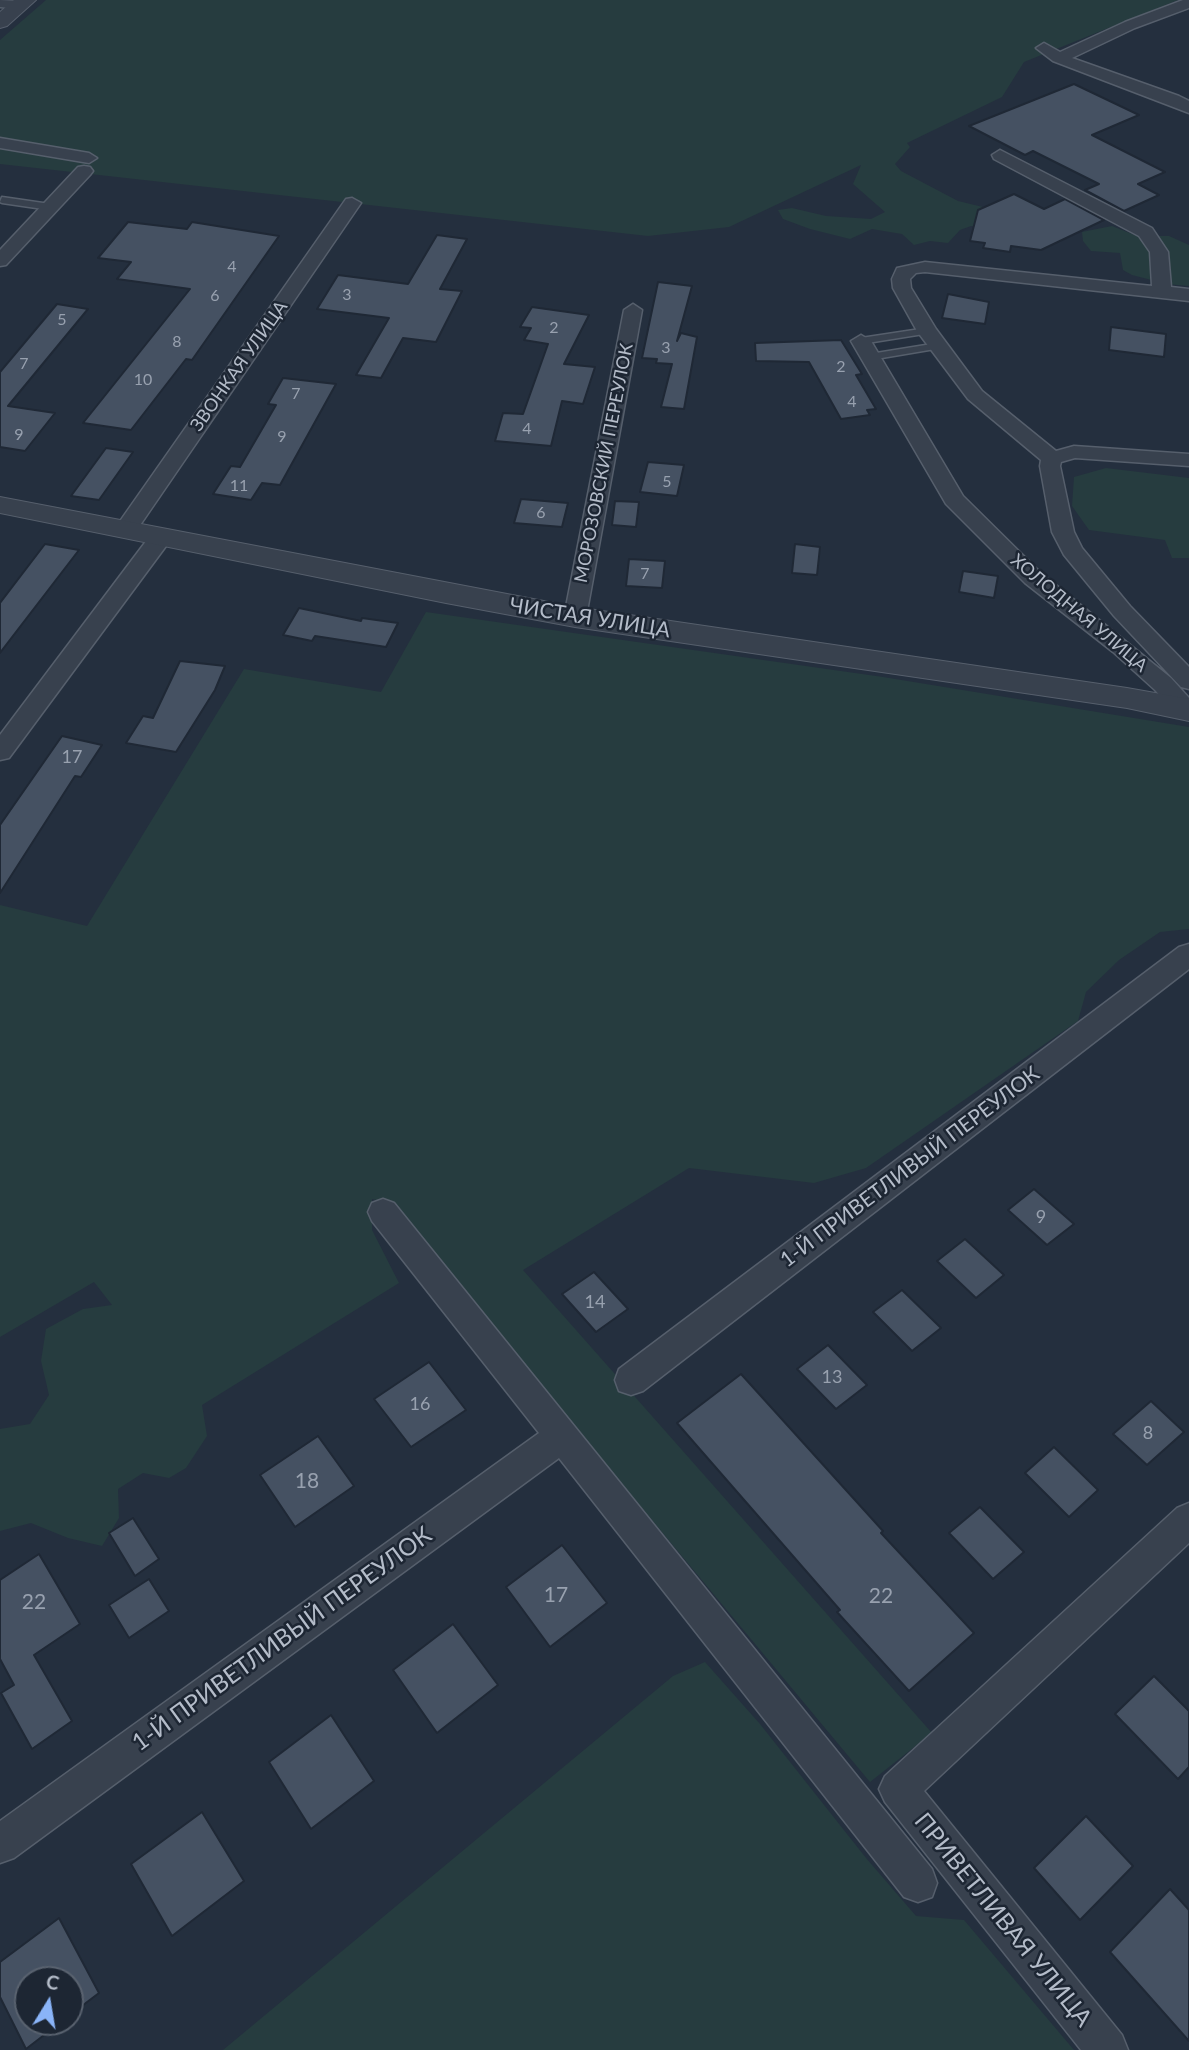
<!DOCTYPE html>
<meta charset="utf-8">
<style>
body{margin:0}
#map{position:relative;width:1189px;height:2050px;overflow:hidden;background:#242f3e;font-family:Lato,sans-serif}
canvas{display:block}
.north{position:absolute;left:14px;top:1966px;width:70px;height:70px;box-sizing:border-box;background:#1d2633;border:2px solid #59626f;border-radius:50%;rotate:11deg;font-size:19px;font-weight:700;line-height:28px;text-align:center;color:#b4bcc9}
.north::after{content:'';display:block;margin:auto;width:24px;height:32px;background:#8ab4f8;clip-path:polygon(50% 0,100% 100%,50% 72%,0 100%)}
</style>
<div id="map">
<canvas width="1189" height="2050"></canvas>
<div class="north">С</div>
</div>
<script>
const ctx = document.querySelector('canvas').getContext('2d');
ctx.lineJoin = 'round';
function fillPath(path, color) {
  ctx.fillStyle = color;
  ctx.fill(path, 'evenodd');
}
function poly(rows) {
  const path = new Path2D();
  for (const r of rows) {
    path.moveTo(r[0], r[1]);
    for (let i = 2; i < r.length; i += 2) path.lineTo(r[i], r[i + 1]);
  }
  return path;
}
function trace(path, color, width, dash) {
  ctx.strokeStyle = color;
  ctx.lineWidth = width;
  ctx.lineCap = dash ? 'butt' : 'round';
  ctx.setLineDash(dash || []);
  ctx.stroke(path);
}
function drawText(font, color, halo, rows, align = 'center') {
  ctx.font = font + ' Lato,sans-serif';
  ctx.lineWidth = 5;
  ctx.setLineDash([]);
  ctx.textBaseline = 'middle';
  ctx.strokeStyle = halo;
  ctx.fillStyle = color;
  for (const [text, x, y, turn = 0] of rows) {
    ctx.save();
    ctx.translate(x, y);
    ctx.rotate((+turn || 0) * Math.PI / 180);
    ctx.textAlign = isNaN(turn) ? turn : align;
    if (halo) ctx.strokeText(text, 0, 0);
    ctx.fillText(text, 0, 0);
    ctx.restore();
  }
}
const green = poly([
 [46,0,1178,0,1024,62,1002,97,907,143,910,147,895,164,901,171,958,201,983,207,1009,223,1007,231,971,226,960,230,948,243,930,241,914,245,902,234,872,229,850,239,810,229,783,219,778,210,792,208,826,216,871,219,885,212,853,184,861,165,729,227,648,236,0,164,0,40],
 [1112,226,1137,236,1169,236,1189,245,1189,286,1167,284,1132,275,1123,270,1120,253,1091,251,1083,241,1082,232],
 [1106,468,1189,478,1189,558,1172,558,1165,540,1089,530,1072,506,1074,477],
 [426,612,883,677,1189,727,1189,929,1160,932,1119,960,1086,992,1078,1021,866,1168,814,1183,689,1168,523,1270,932,1733,870,1782,387,1202,372,1199,372,1230,399,1283,202,1405,207,1436,186,1468,169,1478,143,1473,118,1489,119,1518,102,1546,68,1538,31,1523,0,1531,0,1429,30,1424,49,1395,41,1361,46,1329,83,1309,112,1305,94,1282,0,1337,0,905,87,926,244,669,381,692],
 [705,1662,760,1724,866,1858,916,1916,964,1920,1074,2050,223,2050,673,1676]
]);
const building = poly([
 [1074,84,1139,115,1092,135,1165,172,1138,184,1159,195,1124,211,1085,190,1099,184,1033,151,1025,155,969,126,1074,84],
 [1014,194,1044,209,1065,199,1104,220,1041,250,1011,246,1010,252,983,248,985,243,970,241,978,210,1014,194],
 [128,222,187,229,192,222,279,236,192,360,186,359,131,430,83,423,190,289,117,279,131,262,98,258,128,222],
 [437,235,467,239,440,289,462,291,436,342,403,338,381,378,356,375,389,318,317,309,338,275,408,284,437,235],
 [658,282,692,286,677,341,681,333,697,337,684,409,661,407,672,364,656,363,657,359,642,358,658,282],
 [948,294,989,302,985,324,942,318,948,294],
 [57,304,88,309,8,406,55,413,25,451,0,447,0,372,57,304],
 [532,307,589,315,564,364,595,367,583,404,562,401,551,446,495,441,503,413,523,414,548,344,524,340,531,328,520,327,532,307],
 [1111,327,1166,334,1164,357,1109,350,1111,327],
 [841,340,862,374,856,375,876,409,867,410,870,415,841,419,809,362,756,361,755,343,841,340],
 [283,378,336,384,280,485,262,483,251,500,213,494,231,466,240,467,276,405,268,404,283,378],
 [106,448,133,452,99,500,71,496,106,448],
 [648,462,684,465,677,496,640,492,648,462],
 [521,499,568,503,562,527,514,523,521,499],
 [615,501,639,502,636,527,612,525,615,501],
 [45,544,79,550,0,653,0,603,45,544],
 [795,544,820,547,817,575,792,573,795,544],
 [629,559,665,561,662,588,626,586,629,559],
 [963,571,998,576,994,598,959,592,963,571],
 [299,608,361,621,362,618,398,623,386,647,315,636,312,641,283,635,299,608],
 [180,661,225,666,215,690,176,752,126,743,143,716,153,718,180,661],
 [62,736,102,745,81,777,75,776,0,893,0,825,62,736],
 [1034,1189,1074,1224,1047,1245,1008,1210,1034,1189],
 [965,1239,1004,1275,976,1298,937,1261,965,1239],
 [594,1272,628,1309,596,1332,562,1294,594,1272],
 [902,1290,941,1328,912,1351,873,1312,902,1290],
 [828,1345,867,1385,836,1409,797,1369,828,1345],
 [429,1362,466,1410,411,1447,374,1399,429,1362],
 [741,1374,883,1531,881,1533,974,1633,909,1691,837,1612,840,1610,677,1423,741,1374],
 [1151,1401,1184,1432,1147,1465,1113,1434,1151,1401],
 [318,1436,354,1486,295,1527,260,1475,318,1436],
 [1054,1447,1098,1490,1069,1517,1025,1473,1054,1447],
 [980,1507,1024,1552,993,1579,949,1533,980,1507],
 [133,1518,159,1559,135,1576,109,1533,133,1518],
 [562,1545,607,1603,550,1647,506,1587,562,1545],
 [39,1554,80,1624,34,1655,72,1721,32,1749,1,1693,14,1685,0,1659,0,1580,39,1554],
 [149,1579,169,1611,129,1638,109,1605,149,1579],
 [453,1624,498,1685,437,1733,393,1670,453,1624],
 [1154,1676,1189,1711,1189,1767,1178,1779,1115,1714,1154,1676],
 [331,1715,374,1781,311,1829,269,1762,331,1715],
 [202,1812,244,1881,172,1936,131,1864,202,1812],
 [1086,1816,1133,1866,1080,1920,1034,1868,1086,1816],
 [1170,1889,1189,1910,1189,2041,1110,1952,1170,1889],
 [59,1918,99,1993,70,2015,70,1980,28,1980,28,2022,61,2022,26,2049,0,1997,0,1962,59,1918]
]);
const service = poly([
 [2,197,50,204,54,207,50,210,2,203,0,202,2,197],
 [927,328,932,331,930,333,861,344,856,341,861,338,927,328],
 [938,343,941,344,941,348,870,360,865,357,870,354,938,343]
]);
const minor = poly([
 [0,0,19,1,26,5,19,9,0,7,0,0],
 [1183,0,1189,0,1189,8,1135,28,1072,58,1179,96,1189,101,1189,113,1053,61,1036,48,1044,43,1060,52,1125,22,1183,0],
 [0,138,89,153,97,158,89,163,0,148,0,138],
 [1000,150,1152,228,1168,252,1171,287,1189,289,1189,301,925,272,916,273,910,279,911,288,936,329,982,391,1056,451,1074,446,1189,454,1189,466,1075,458,1061,462,1060,466,1074,532,1082,548,1130,606,1189,667,1189,689,1181,687,1114,616,1064,555,1052,532,1040,466,1041,460,968,399,917,331,893,288,892,279,897,268,925,262,1152,286,1150,252,1139,236,994,159,992,155,1000,150],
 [84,166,90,167,93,171,90,175,6,265,0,266,0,250,78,167,84,166],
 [352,198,361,203,134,534,118,534,115,529,118,524,346,199,352,198],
 [633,304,642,310,586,617,583,622,575,624,567,622,564,617,624,310,633,304],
 [861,335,871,341,963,496,1041,573,1171,678,1189,698,1189,715,1176,714,1155,690,1113,652,1025,583,946,504,851,341,861,335],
 [161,530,172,537,169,542,9,758,0,760,0,735,153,532,161,530],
 [1189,944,1189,969,643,1391,631,1395,619,1391,615,1380,619,1369,1179,947,1189,944],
 [383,1199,394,1203,932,1869,937,1883,932,1897,918,1902,904,1897,559,1458,14,1858,0,1863,0,1821,539,1433,372,1221,368,1212,372,1203,383,1199],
 [1189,1503,1189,1543,924,1791,1122,2035,1128,2050,1081,2050,885,1802,879,1789,885,1776,1177,1508,1189,1503]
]);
const tertiary = poly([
 [14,0,36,0,7,26,0,28,0,12,14,0],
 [0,497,575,607,1127,688,1189,699,1189,721,1127,708,575,627,446,603,0,513,0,497]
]);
const farNumbernames = [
 ["4",232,267],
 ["3",347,295],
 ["6",215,296],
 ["5",62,320],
 ["2",554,328],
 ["8",177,342],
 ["3",666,348],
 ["7",24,364],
 ["2",841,367],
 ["10",143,380],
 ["7",296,394],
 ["4",852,402],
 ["4",527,429],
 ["9",19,435],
 ["9",282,437],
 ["5",667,482],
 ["11",239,486],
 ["6",541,513],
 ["7",645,574]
];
const farStreetnames = [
 ["ЗВОНКАЯ УЛИЦА",239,366,-55],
 ["МОРОЗОВСКИЙ ПЕРЕУЛОК",604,463,-79],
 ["ХОЛОДНАЯ УЛИЦА",1079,613,40]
];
const numberNames = [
 ["17",72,757],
 ["9",1041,1217],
 ["14",595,1302],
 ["13",832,1377],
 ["16",420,1404],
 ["8",1148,1433]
];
const streetNames = [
 ["ЧИСТАЯ УЛИЦА",590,618,9],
 ["1-Й ПРИВЕТЛИВЫЙ ПЕРЕУЛОК",910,1167,-37]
];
const nearNumbernames = [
 ["18",307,1481],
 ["17",556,1595],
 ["22",881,1596],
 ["22",34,1602]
];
const nearStreetnames = [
 ["1-Й ПРИВЕТЛИВЫЙ ПЕРЕУЛОК",282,1639,-36],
 ["ПРИВЕТЛИВАЯ УЛИЦА",1003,1920,51]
];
fillPath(green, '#263c3f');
fillPath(building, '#455162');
trace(building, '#1f2835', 2);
trace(service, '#565f6c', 3);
trace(minor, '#565f6c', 3);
trace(tertiary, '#565f6c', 2);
fillPath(service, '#38414e');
fillPath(minor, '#38414e');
fillPath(tertiary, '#38414e');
drawText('16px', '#98a1af', null, farNumbernames);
drawText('18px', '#b4bcc9', '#1d2633', farStreetnames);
drawText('18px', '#98a1af', null, numberNames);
drawText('21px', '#b4bcc9', '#1d2633', streetNames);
drawText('21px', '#98a1af', null, nearNumbernames);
drawText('24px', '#b4bcc9', '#1d2633', nearStreetnames);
</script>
